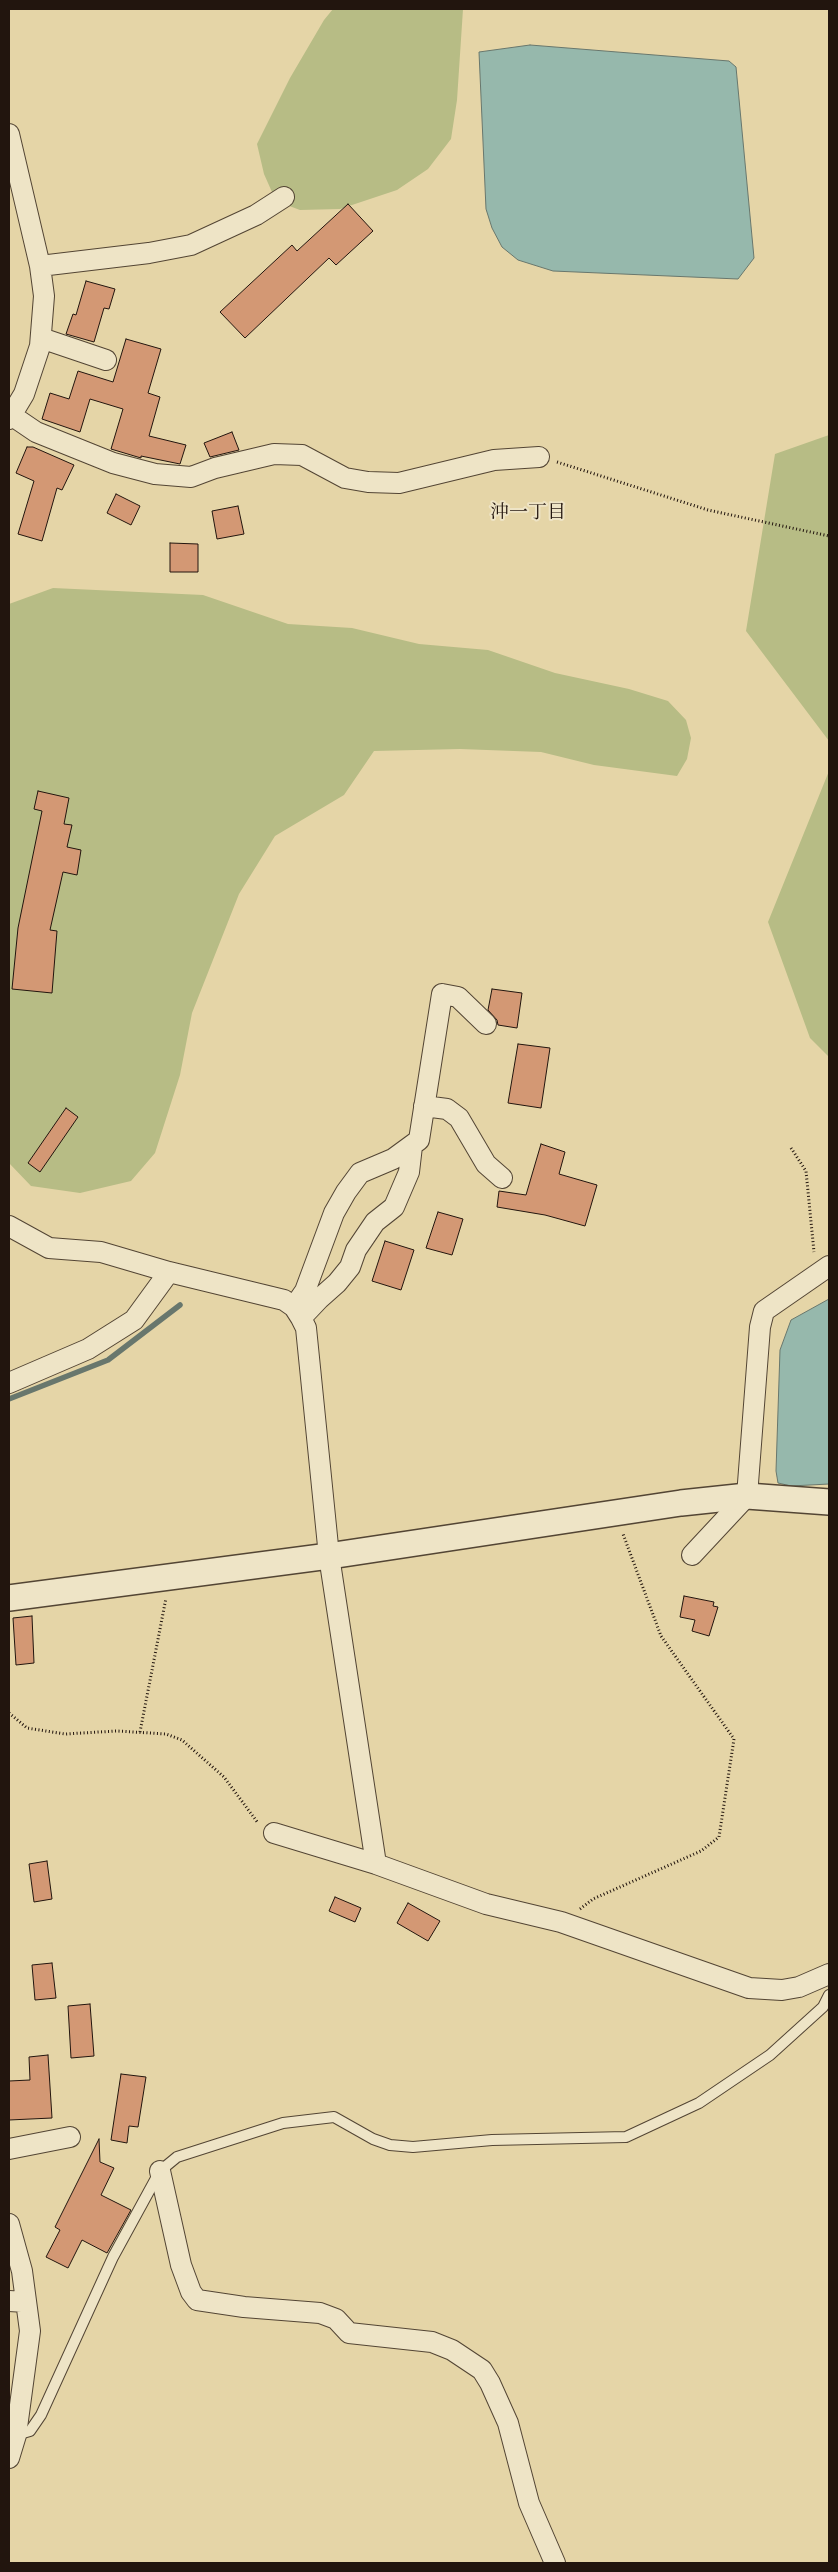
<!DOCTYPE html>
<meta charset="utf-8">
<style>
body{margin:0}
#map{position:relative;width:838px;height:2572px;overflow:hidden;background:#e5d5a7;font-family:"IM FELL English",serif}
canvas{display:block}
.frame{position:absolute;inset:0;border:10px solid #22150e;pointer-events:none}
</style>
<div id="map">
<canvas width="838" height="2572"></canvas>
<div class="frame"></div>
</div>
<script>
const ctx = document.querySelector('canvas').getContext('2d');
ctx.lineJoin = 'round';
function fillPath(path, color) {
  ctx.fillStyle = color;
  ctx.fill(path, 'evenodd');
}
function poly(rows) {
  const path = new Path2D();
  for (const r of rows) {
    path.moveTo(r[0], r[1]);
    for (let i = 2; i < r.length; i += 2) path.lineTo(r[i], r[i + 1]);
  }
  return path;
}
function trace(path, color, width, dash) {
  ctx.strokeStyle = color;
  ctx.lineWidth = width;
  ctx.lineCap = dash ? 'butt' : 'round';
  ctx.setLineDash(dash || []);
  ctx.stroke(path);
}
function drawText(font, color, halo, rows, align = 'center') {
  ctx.font = font + ' "IM FELL English","Noto Serif JP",serif';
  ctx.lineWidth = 4;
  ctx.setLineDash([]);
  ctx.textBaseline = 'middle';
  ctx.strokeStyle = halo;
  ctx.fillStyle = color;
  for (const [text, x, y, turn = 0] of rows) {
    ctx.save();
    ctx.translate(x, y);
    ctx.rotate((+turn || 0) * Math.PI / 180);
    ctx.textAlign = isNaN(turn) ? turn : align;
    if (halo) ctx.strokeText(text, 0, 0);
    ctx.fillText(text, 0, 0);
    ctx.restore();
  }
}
const green = poly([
 [333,9,463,9,457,100,451,139,428,169,397,190,340,209,300,210,276,201,264,174,257,144,290,78,324,20],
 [829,435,829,741,746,631,775,454],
 [53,588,203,595,288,624,352,628,419,644,488,650,555,673,629,689,668,701,686,720,691,738,687,759,677,776,594,765,541,752,460,749,374,751,344,795,275,836,239,894,192,1013,180,1075,155,1153,131,1181,80,1193,31,1186,9,1163,9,604],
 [829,771,829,1057,810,1038,768,922]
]);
const water = poly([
 [530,45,729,61,736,67,754,258,738,279,553,271,518,260,502,247,492,228,486,209,479,52,530,45],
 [829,1299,829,1484,791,1486,778,1483,776,1471,780,1350,791,1320,829,1299]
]);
const stream = poly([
 [9,1399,108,1360,180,1305]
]);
const building = poly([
 [348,204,373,231,336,265,329,258,245,338,220,312,292,245,297,251,348,204],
 [86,281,115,289,109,309,104,308,94,342,66,334,73,314,76,315,86,281],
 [126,339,161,349,148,393,160,397,149,436,186,445,180,464,141,456,141,458,111,449,123,409,90,399,80,432,42,419,50,393,69,399,78,371,113,382,126,339],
 [232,432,239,450,210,457,204,443,232,432],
 [27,447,33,447,74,465,62,490,57,488,42,541,18,534,34,481,16,473,27,447],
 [116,494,140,506,131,525,107,513,116,494],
 [238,506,244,534,217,539,212,511,238,506],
 [170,543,198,544,198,572,170,572,170,543],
 [38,791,69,798,64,824,72,825,67,847,81,850,77,875,63,872,50,930,57,931,52,993,12,989,18,928,42,811,34,809,38,791],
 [492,989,522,993,517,1028,498,1025,497,1020,488,1010,492,989],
 [518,1044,550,1048,541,1108,508,1103,518,1044],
 [66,1108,78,1117,40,1172,28,1163,66,1108],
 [541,1144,565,1152,559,1174,597,1185,585,1226,545,1215,497,1207,499,1191,526,1195,541,1144],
 [438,1212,463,1219,452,1255,426,1248,438,1212],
 [385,1241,414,1250,401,1290,372,1281,385,1241],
 [684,1596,714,1602,713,1606,718,1607,709,1636,692,1631,695,1620,680,1617,684,1596],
 [32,1616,34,1663,16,1665,13,1618,32,1616],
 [47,1861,52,1899,34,1902,29,1864,47,1861],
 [335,1897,361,1908,355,1922,329,1911,335,1897],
 [408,1903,440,1921,428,1941,397,1923,408,1903],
 [52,1963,56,1998,35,2000,32,1965,52,1963],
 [90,2004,94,2056,71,2058,68,2006,90,2004],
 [48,2055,52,2118,9,2120,9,2081,30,2080,29,2057,48,2055],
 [121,2074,146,2077,138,2127,129,2126,127,2143,111,2140,121,2074],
 [99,2139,100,2162,114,2168,101,2195,131,2210,107,2253,82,2240,68,2268,46,2257,60,2230,55,2227,99,2139]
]);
const path = poly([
 [557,462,708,510,829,536],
 [791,1148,806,1171,814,1252],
 [9,1713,27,1728,65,1734,117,1731,166,1734,182,1740,224,1777,258,1823],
 [140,1732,166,1598],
 [580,1909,593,1899,701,1851,719,1837,734,1739,661,1636,623,1534]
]);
const service = poly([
 [16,2435,30,2431,41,2415,113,2257,160,2171,177,2157,283,2123,334,2117,373,2139,390,2145,413,2147,492,2140,626,2137,699,2103,770,2055,823,2007,829,1995]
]);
const minor = poly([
 [9,134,40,266,44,296,40,346,24,394,9,419],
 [40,266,149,253,191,245,256,215,284,197],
 [41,338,106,360],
 [11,415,36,432,113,463,155,474,191,477,215,468,274,454,302,455,345,478,368,482,399,483,494,460,539,457],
 [424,1106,447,1109,459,1118,486,1164,502,1178],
 [9,1226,49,1248,101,1252,169,1272,284,1300,294,1307,301,1318,306,1328,329,1556,376,1864],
 [294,1307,305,1291,334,1213,346,1192,360,1173,393,1159,419,1140,442,994,458,997,486,1024],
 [301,1318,319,1299,337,1283,350,1267,356,1250,375,1222,394,1207,409,1172,412,1146],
 [9,1383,88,1349,134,1320,169,1272],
 [692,1555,747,1496,760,1327,764,1311,829,1266],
 [274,1833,376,1864,486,1904,561,1922,749,1988,782,1990,799,1987,829,1974],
 [9,2149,70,2137],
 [160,2171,181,2265,191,2292,197,2300,244,2307,320,2313,336,2319,349,2333,432,2342,452,2350,482,2370,490,2383,508,2423,529,2503,555,2563],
 [9,2224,22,2271,30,2331,16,2435,9,2458],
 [9,2301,26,2302]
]);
const tertiary = poly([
 [9,1598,329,1556,681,1503,747,1496,829,1502]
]);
const neighbourhoodNames = [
 ["沖一丁目",528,514]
];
fillPath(green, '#b7bc85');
fillPath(water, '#96b8ac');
trace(water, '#68776d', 1);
trace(stream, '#68776d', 5.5);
fillPath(building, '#d39874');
trace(building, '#22150e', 1);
trace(service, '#534534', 12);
trace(minor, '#534534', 22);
trace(tertiary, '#534534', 28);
trace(path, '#22150e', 3, [1, 2.5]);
trace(service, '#eee4c6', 10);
trace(minor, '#eee4c6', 20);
trace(tertiary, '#eee4c6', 25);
drawText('19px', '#22150e', '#eee4c6', neighbourhoodNames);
</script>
